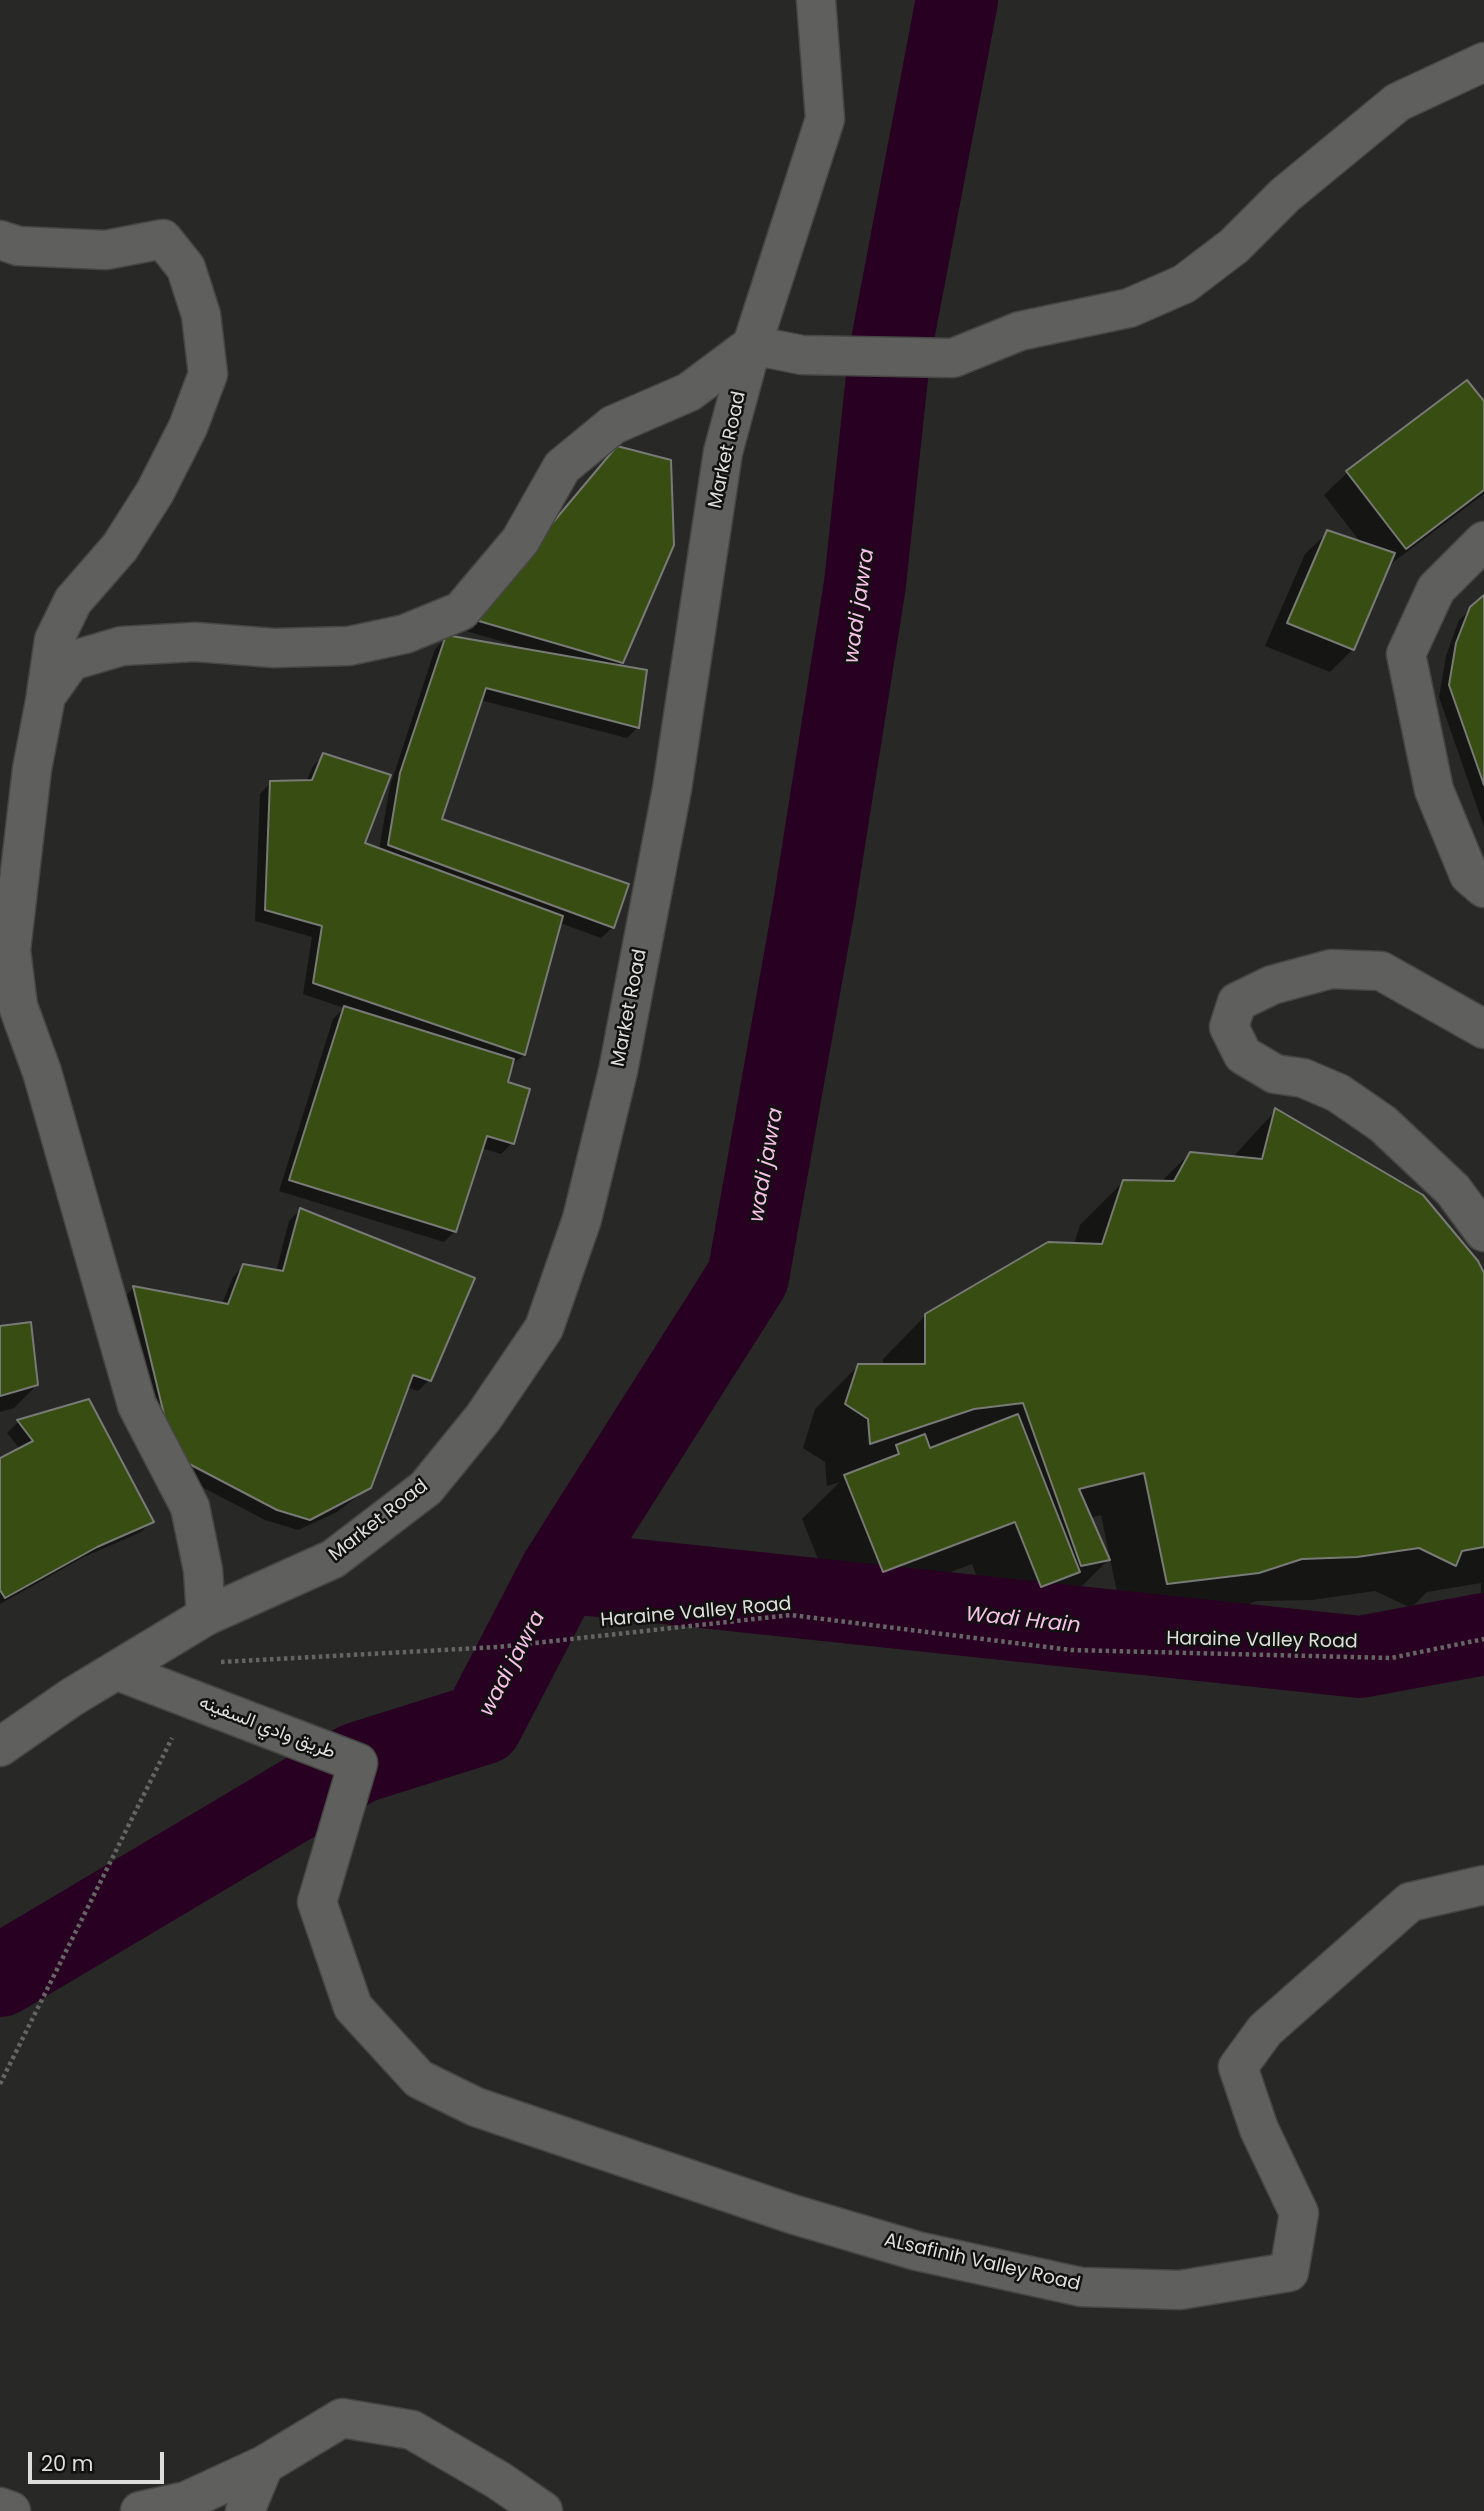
<!DOCTYPE html>
<meta charset="utf-8">
<style>
body{margin:0}
#map{position:relative;width:1484px;height:2511px;overflow:hidden;background:#282926;font-family:Poppins,sans-serif}
canvas{display:block}
.scale{position:absolute;left:28px;top:2452px;width:136px;height:32px;box-sizing:border-box;border:4px solid #dedfdd;border-top:0;padding-left:9px;font-size:21px;line-height:24px;white-space:nowrap;color:#dedfdd;-webkit-text-stroke:5px #111110;paint-order:stroke}
</style>
<div id="map">
<canvas width="1484" height="2511"></canvas>
<div class="scale">20 m</div>
</div>
<script>
const ctx = document.querySelector('canvas').getContext('2d');
ctx.lineJoin = 'round';
function fillPath(path, color) {
  ctx.fillStyle = color;
  ctx.fill(path, 'evenodd');
}
function poly(rows) {
  const path = new Path2D();
  for (const r of rows) {
    path.moveTo(r[0], r[1]);
    for (let i = 2; i < r.length; i += 2) path.lineTo(r[i], r[i + 1]);
  }
  return path;
}
function trace(path, color, width, dash) {
  ctx.strokeStyle = color;
  ctx.lineWidth = width;
  ctx.lineCap = dash ? 'butt' : 'round';
  ctx.setLineDash(dash || []);
  ctx.stroke(path);
}
function drawText(font, color, halo, rows, align = 'center') {
  ctx.font = font + ' Poppins,Vazirmatn,sans-serif';
  ctx.lineWidth = 5;
  ctx.setLineDash([]);
  ctx.textBaseline = 'middle';
  ctx.strokeStyle = halo;
  ctx.fillStyle = color;
  for (const [text, x, y, turn = 0] of rows) {
    ctx.save();
    ctx.translate(x, y);
    ctx.rotate((+turn || 0) * Math.PI / 180);
    ctx.textAlign = isNaN(turn) ? turn : align;
    if (halo) ctx.strokeText(text, 0, 0);
    ctx.fillText(text, 0, 0);
    ctx.restore();
  }
}
const shadow = poly([
 [1467,382,1484,404,1484,494,1388,566,1353,649,1330,672,1265,646,1305,554,1328,532,1361,543,1324,495,1347,473],
 [617,447,621,662,617,666,638,727,627,738,480,700,440,820,613,927,601,938,560,923,524,1055,511,1065,506,1083,512,1143,501,1154,481,1148,455,1231,444,1242,279,1191,333,1019,344,1008,303,994,312,937,255,921,260,794,271,782,306,782,313,766,324,755,362,844,379,850,390,786,435,649,447,637,524,650,524,648,463,630],
 [1484,598,1484,827,1439,697,1446,656,1459,620],
 [1276,1110,1484,1277,1484,1615,1481,1615,1481,1583,1427,1592,1411,1608,1375,1591,1312,1600,1257,1601,1215,1616,1124,1626,1101,1515,1090,1518,1108,1560,1065,1603,1043,1607,1035,1615,997,1629,972,1564,840,1614,802,1519,840,1482,827,1486,825,1462,803,1448,815,1409,858,1366,883,1366,883,1359,926,1315,1074,1244,1080,1225,1124,1181,1161,1182,1190,1153,1232,1158],
 [300,1210,429,1380,418,1391,406,1387,370,1487,337,1512,298,1530,265,1520,164,1467,123,1299,133,1288,222,1304,233,1277,244,1265,276,1272,289,1221],
 [0,1328,37,1385,14,1408,0,1412],
 [88,1401,152,1521,141,1532,84,1557,0,1604,0,1460,20,1449,7,1433,18,1422]
]);
const river = poly([
 [561,1572,1360,1657,1484,1634],
 [0,1976,358,1763,482,1724,561,1572,748,1277,814,906,865,584,889,358,957,0]
]);
const building = poly([
 [1467,380,1484,401,1484,490,1406,549,1346,471,1467,380],
 [617,446,671,460,674,545,623,663,472,619,617,446],
 [1327,530,1395,553,1354,650,1287,623,1327,530],
 [1484,595,1484,785,1449,685,1456,643,1470,607,1484,595],
 [446,635,647,670,639,728,486,688,442,819,629,884,614,928,388,845,400,773,446,635],
 [323,753,391,775,365,843,563,916,525,1055,313,983,322,926,265,910,270,781,312,780,323,753],
 [344,1006,514,1059,508,1082,530,1089,514,1144,487,1136,456,1232,289,1180,344,1006],
 [1275,1108,1423,1195,1478,1261,1484,1273,1484,1547,1462,1551,1456,1566,1419,1548,1357,1557,1302,1559,1259,1573,1167,1584,1144,1473,1079,1489,1110,1560,1081,1566,1023,1403,974,1409,870,1444,868,1419,845,1404,858,1364,925,1364,925,1314,1048,1242,1102,1244,1123,1180,1174,1181,1190,1152,1262,1159,1275,1108],
 [300,1208,475,1278,431,1381,413,1375,371,1488,310,1520,277,1510,174,1456,133,1286,228,1304,243,1264,283,1271,300,1208],
 [31,1322,38,1385,0,1396,0,1326,31,1322],
 [89,1399,154,1522,97,1547,5,1598,0,1590,0,1458,33,1441,17,1420,89,1399],
 [1018,1414,1080,1572,1041,1587,1015,1522,883,1572,844,1475,899,1454,896,1445,925,1434,930,1448,1018,1414]
]);
const path = poly([
 [221,1662,498,1647,791,1615,1071,1650,1391,1658,1484,1639],
 [0,2084,172,1738]
]);
const minor = poly([
 [0,240,18,246,106,250,163,239,186,268,201,315,208,374,188,427,155,492,120,547,73,601,54,640,46,694],
 [1484,541,1436,589,1406,654,1434,790,1469,875,1484,888],
 [1484,1029,1381,971,1331,969,1272,985,1237,1002,1229,1027,1243,1055,1275,1074,1303,1078,1338,1093,1383,1124,1453,1190,1484,1232],
 [206,1616,203,1570,190,1507,137,1405,42,1072,18,1006,11,950,32,769,46,696,71,661,122,646,195,642,274,648,349,646,405,634,461,611,520,541,562,467,613,425,689,392,752,345,802,355,953,358,1020,331,1129,308,1184,284,1234,246,1285,195,1398,102,1484,62],
 [118,1671,358,1763,317,1902,353,2007,419,2079,476,2107,792,2214,917,2251,1081,2287,1180,2290,1289,2272,1299,2213,1259,2129,1238,2067,1265,2030,1410,1902,1484,1885],
 [0,2507,11,2511],
 [140,2511,186,2501,264,2465],
 [245,2511,264,2465,342,2418,412,2430,498,2480,543,2511]
]);
const tertiary = poly([
 [0,1747,72,1697,206,1616,333,1559,426,1488,483,1418,544,1328,582,1219,618,1071,672,789,723,452,752,345,825,119,816,0]
]);
const streetNames = [
 ["Market Road",728,450,-78],
 ["Market Road",630,1008,-79],
 ["Market Road",379,1521,-38],
 ["Haraine Valley Road",696,1613,-5],
 ["Haraine Valley Road",1262,1641,1],
 ["طريق وادي السفينه",267,1728,21],
 ["ALsafinih Valley Road",982,2263,13]
];
const waterNames = [
 ["wadi jawra",860,606,-82],
 ["wadi jawra",767,1165,-80],
 ["Wadi Hrain",1023,1621,6],
 ["wadi jawra",513,1664,-62]
];
fillPath(shadow, '#0007');
trace(river, '#280021', 82);
fillPath(building, '#384d12');
trace(building, '#787a76', 2);
trace(minor, '#464745', 41);
trace(tertiary, '#464745', 41);
trace(path, '#656663', 4.5, [3.5, 3.5]);
trace(minor, '#5f605d', 38);
trace(tertiary, '#5f605d', 38);
drawText('19px', '#dedfdd', '#111110', streetNames);
drawText('italic 21px', '#f8c0e9', '#111110', waterNames);
</script>
